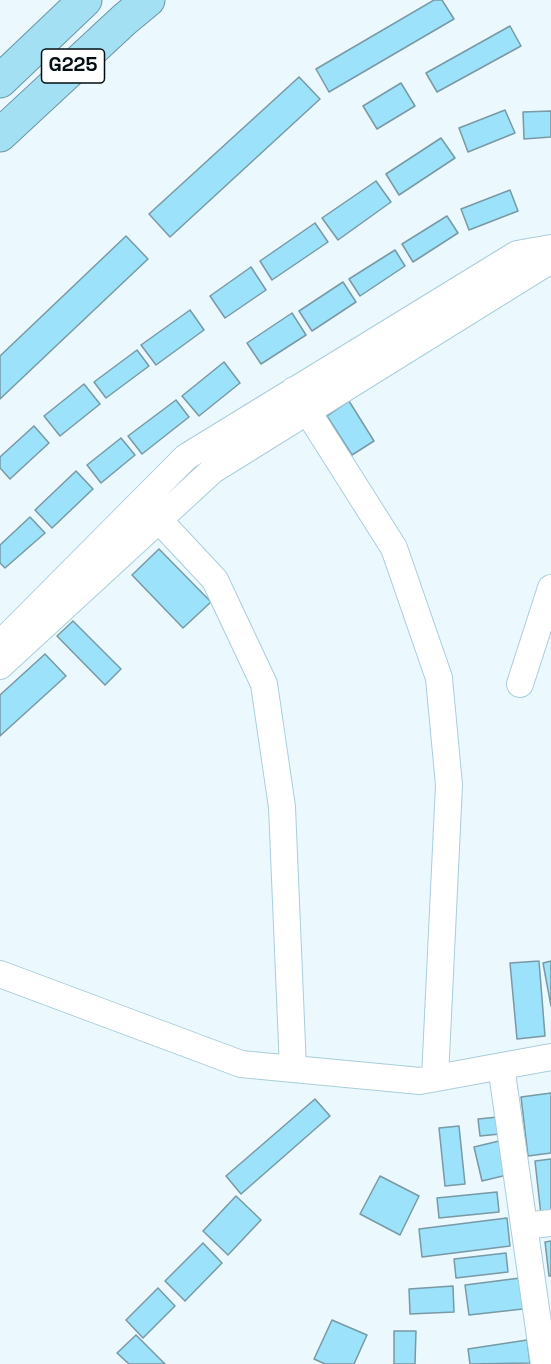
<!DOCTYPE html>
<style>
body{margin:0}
canvas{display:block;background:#ebf9ff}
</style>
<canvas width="551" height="1364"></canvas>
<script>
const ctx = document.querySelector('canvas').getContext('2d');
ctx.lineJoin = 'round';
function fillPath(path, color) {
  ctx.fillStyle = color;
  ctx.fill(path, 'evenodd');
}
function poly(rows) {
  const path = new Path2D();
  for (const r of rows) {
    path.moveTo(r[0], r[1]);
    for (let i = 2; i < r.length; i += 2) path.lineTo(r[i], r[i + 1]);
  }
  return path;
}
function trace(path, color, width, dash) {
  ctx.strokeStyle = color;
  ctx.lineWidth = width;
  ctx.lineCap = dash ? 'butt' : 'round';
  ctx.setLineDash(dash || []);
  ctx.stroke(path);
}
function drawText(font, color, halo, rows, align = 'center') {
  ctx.font = font + ' "Space Grotesk",sans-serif';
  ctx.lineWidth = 6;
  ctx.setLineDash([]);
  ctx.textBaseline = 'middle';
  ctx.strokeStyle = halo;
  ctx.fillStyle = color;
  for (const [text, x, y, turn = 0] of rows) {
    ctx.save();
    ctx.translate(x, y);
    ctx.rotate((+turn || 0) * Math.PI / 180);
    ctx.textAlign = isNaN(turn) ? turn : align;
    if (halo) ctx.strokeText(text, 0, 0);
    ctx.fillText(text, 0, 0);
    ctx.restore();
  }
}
const building = poly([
 [434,0,442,0,454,19,329,92,316,69,434,0],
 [510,26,521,46,437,92,426,73,510,26],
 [299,77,320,99,170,237,149,214,299,77],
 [401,83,415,106,377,129,363,106,401,83],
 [505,110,515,133,468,152,459,128,505,110],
 [551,111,551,137,524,139,523,112,551,111],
 [441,138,455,158,399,195,386,174,441,138],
 [376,181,391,202,338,240,322,218,376,181],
 [510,190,518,211,469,230,461,209,510,190],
 [447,216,458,233,413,262,402,244,447,216],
 [315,223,328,242,272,280,260,261,315,223],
 [126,236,148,259,0,399,0,356,126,236],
 [395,250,405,266,360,296,349,279,395,250],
 [251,267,266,290,225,318,210,296,251,267],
 [343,282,356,302,312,331,299,311,343,282],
 [190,310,204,330,156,365,141,345,190,310],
 [292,313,306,335,261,364,247,343,292,313],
 [137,350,149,366,106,398,94,382,137,350],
 [224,362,240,383,199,416,182,396,224,362],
 [84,384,100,404,60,436,44,416,84,384],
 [176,400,189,417,142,454,128,436,176,400],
 [349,401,374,441,352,455,327,416,349,401],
 [34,426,49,443,10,479,0,468,0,457,34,426],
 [121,438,135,455,101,483,87,465,121,438],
 [76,471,93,489,52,528,35,510,76,471],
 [30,517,45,533,5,568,0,563,0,545,30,517],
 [159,549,211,602,183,628,132,575,159,549],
 [73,621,121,669,105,685,57,636,73,621],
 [45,654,66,676,0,736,0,695,45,654],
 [539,961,545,1036,517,1039,510,963,539,961],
 [551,961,551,1006,543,963,551,961],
 [551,1093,551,1153,528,1156,521,1097,551,1093],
 [315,1099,330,1116,241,1194,226,1176,315,1099],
 [498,1117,500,1134,480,1136,478,1119,498,1117],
 [459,1126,465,1184,445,1186,439,1128,459,1126],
 [499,1141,507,1175,482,1181,474,1147,499,1141],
 [551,1159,551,1214,541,1215,535,1161,551,1159],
 [380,1176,419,1196,400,1235,360,1214,380,1176],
 [497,1192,499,1212,439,1218,437,1198,497,1192],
 [236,1196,261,1220,228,1255,203,1231,236,1196],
 [507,1218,510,1246,422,1257,419,1229,507,1218],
 [551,1241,551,1276,549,1276,545,1242,551,1241],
 [203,1243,222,1263,185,1301,165,1281,203,1243],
 [506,1253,508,1272,456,1278,454,1259,506,1253],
 [520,1278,523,1309,469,1315,465,1285,520,1278],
 [453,1286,454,1312,410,1314,409,1289,453,1286],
 [158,1288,175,1306,143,1338,126,1320,158,1288],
 [332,1320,367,1335,354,1364,325,1364,314,1359,332,1320],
 [394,1331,416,1331,415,1364,394,1364,394,1331],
 [136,1335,165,1364,129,1364,117,1353,136,1335],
 [527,1340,530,1363,470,1364,468,1349,527,1340]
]);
const minor = poly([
 [294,390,394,548,439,678,449,785,435,1078],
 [159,520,215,580,264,684,282,807,293,1069],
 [0,644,186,457,517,254,551,248],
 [0,666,213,470,546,263],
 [520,684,551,588],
 [0,974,241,1064,420,1081,551,1057],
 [501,1066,544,1364],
 [524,1226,551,1223]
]);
const highway = poly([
 [0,81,85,0],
 [0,135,125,19,148,0]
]);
const shields = [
 [73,66,63]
];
const shieldNames = [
 ["G225",73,66]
];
fillPath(building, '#9be2fa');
trace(building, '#7899a5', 1.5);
trace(minor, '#aacdda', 28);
trace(highway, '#6b96a5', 35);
trace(minor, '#fff', 26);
trace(highway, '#a3e0f4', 33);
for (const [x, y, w] of shields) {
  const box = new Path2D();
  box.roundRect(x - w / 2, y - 17, w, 34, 4.5);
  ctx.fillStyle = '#fff';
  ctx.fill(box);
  trace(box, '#030e13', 1.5);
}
drawText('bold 20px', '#030e13', null, shieldNames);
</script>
